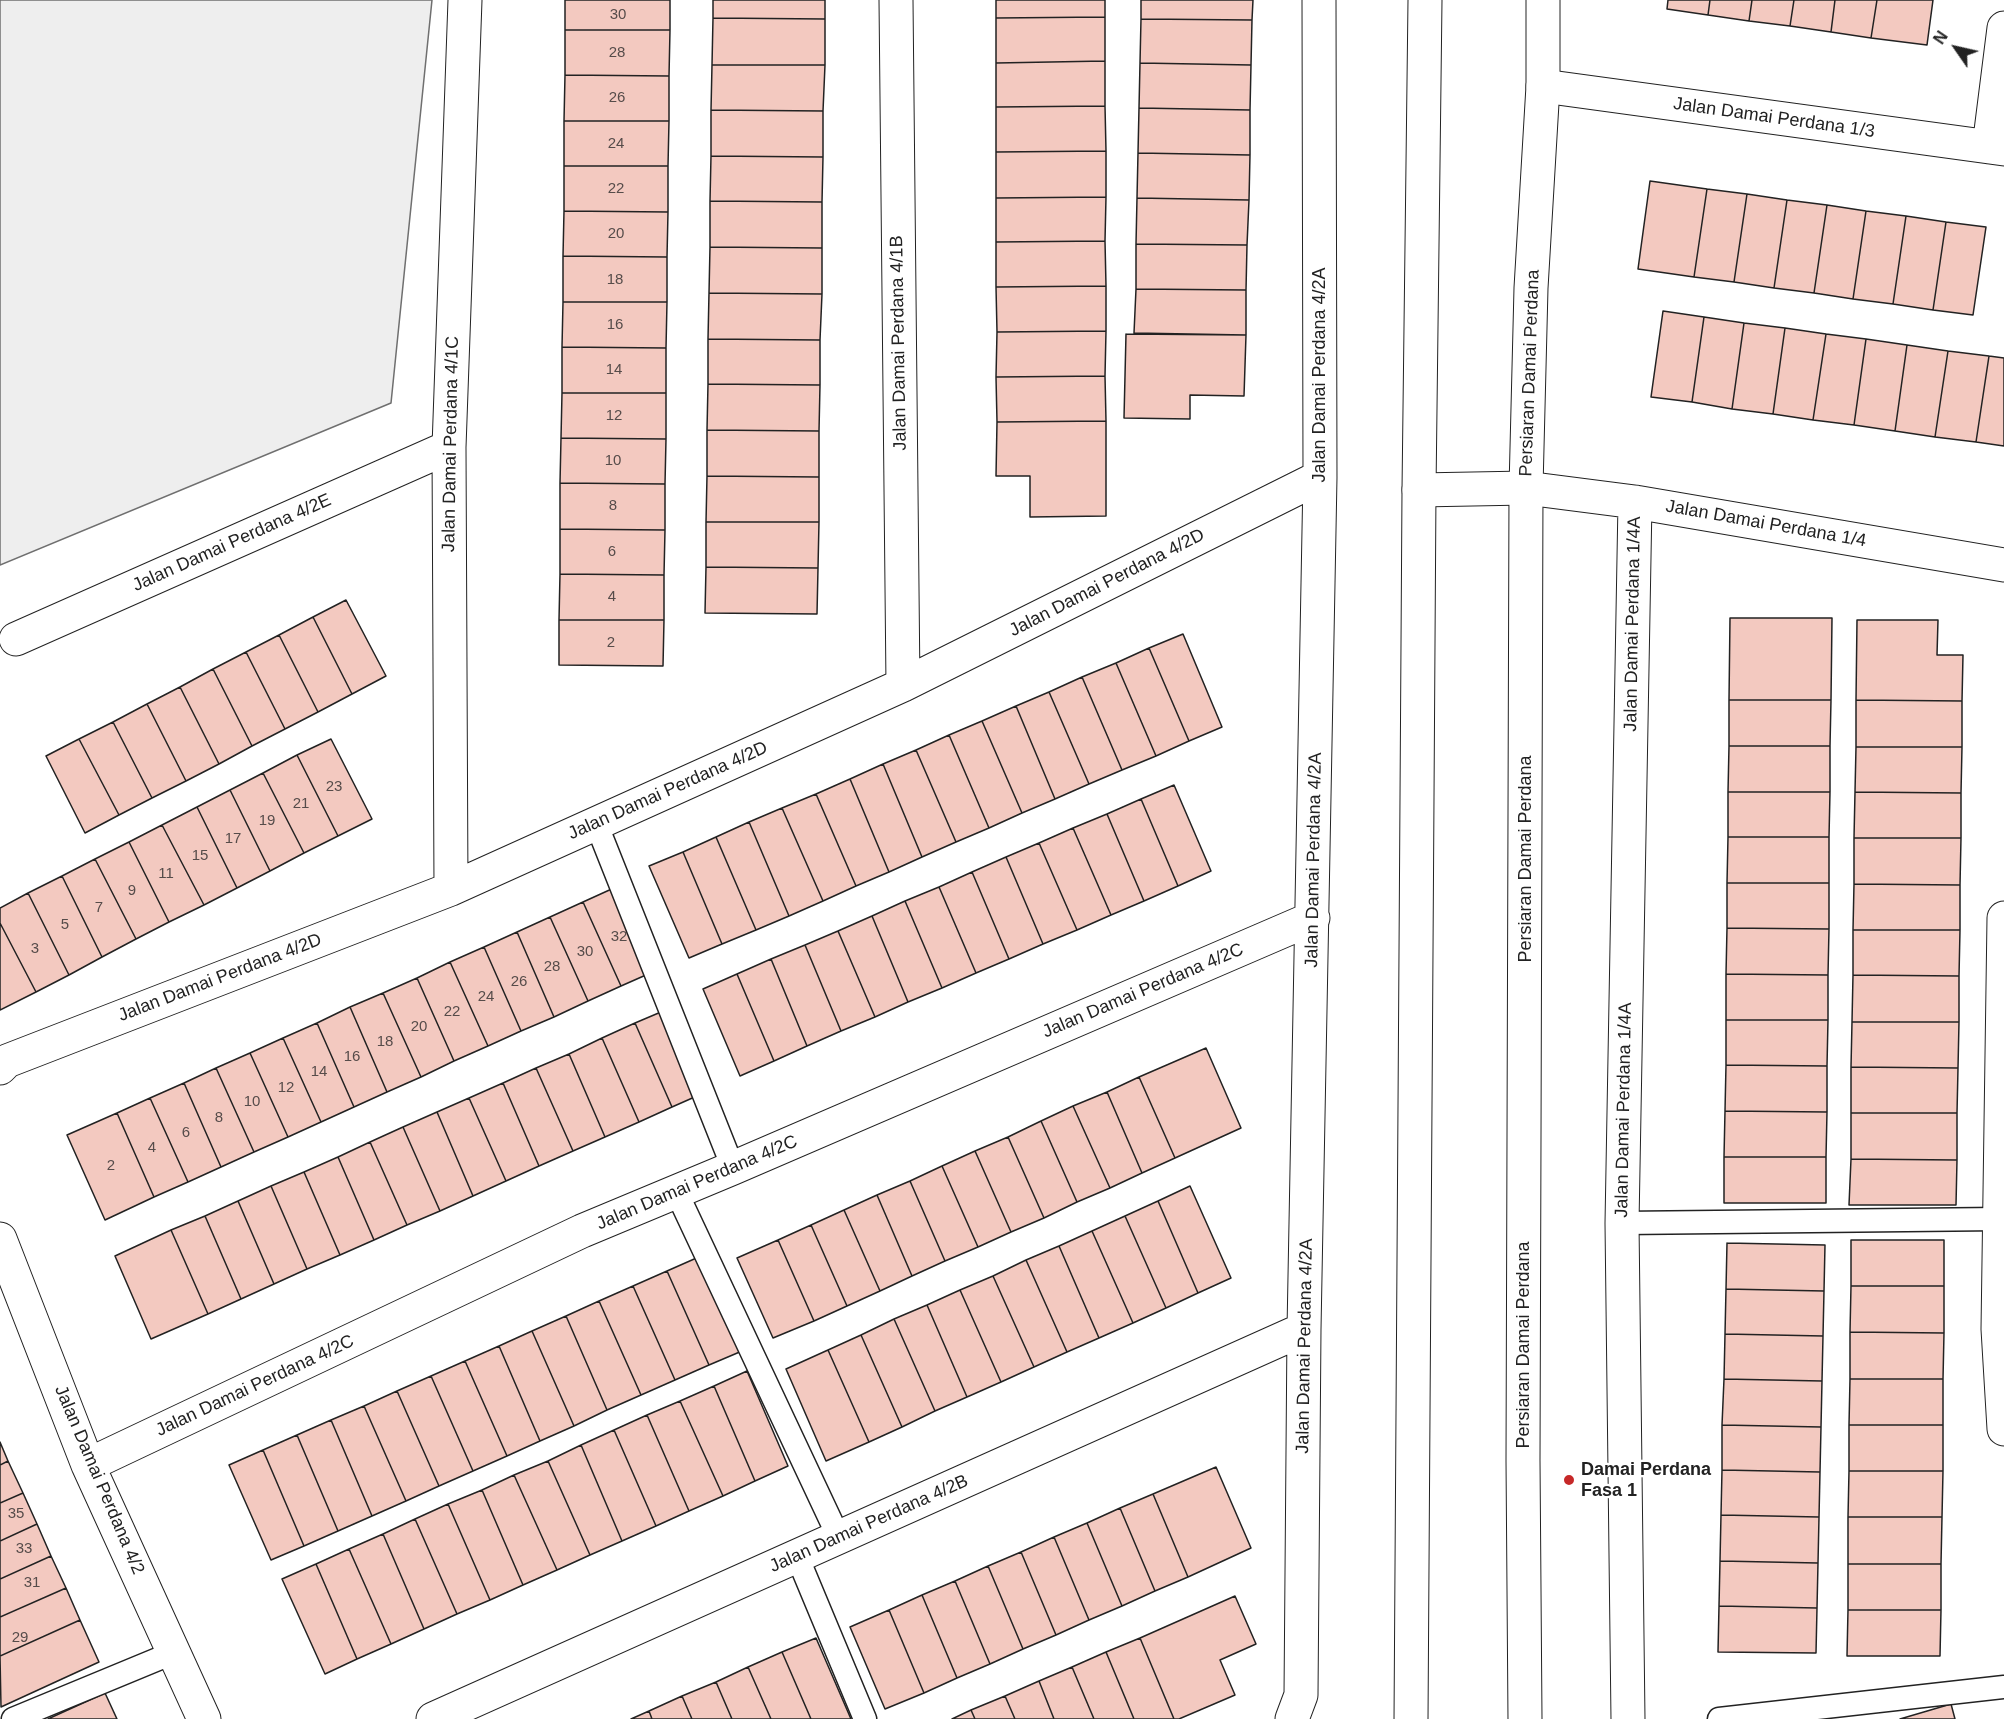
<!DOCTYPE html>
<style>
body{margin:0}
#map{position:relative;width:2004px;height:1719px;overflow:hidden;background:#fff;font-family:Arial,sans-serif}
canvas{display:block}
.north{position:absolute;left:1926px;top:18px;width:60px;height:60px;-webkit-text-stroke:4px #fff;paint-order:stroke;rotate:304deg;font-size:16px;font-weight:700;line-height:24px;text-align:center;color:#222}
.north::after{content:'';display:block;margin:auto;width:21px;height:27px;background:#222;clip-path:polygon(50% 0,100% 100%,50% 72%,0 100%)}
</style>
<div id="map">
<canvas width="2004" height="1719"></canvas>
<div class="north">N</div>
</div>
<script>
const ctx = document.querySelector('canvas').getContext('2d');
ctx.lineJoin = 'round';
function fillPath(path, color) {
  ctx.fillStyle = color;
  ctx.fill(path, 'evenodd');
}
function poly(rows) {
  const path = new Path2D();
  for (const r of rows) {
    path.moveTo(r[0], r[1]);
    for (let i = 2; i < r.length; i += 2) path.lineTo(r[i], r[i + 1]);
  }
  return path;
}
function trace(path, color, width, dash) {
  ctx.strokeStyle = color;
  ctx.lineWidth = width;
  ctx.lineCap = dash ? 'butt' : 'round';
  ctx.setLineDash(dash || []);
  ctx.stroke(path);
}
function drawText(font, color, halo, rows, align = 'center') {
  ctx.font = font + ' Arial,sans-serif';
  ctx.lineWidth = 4.5;
  ctx.setLineDash([]);
  ctx.textBaseline = 'middle';
  ctx.strokeStyle = halo;
  ctx.fillStyle = color;
  for (const [text, x, y, turn = 0] of rows) {
    ctx.save();
    ctx.translate(x, y);
    ctx.rotate((+turn || 0) * Math.PI / 180);
    ctx.textAlign = isNaN(turn) ? turn : align;
    if (halo) ctx.strokeText(text, 0, 0);
    ctx.fillText(text, 0, 0);
    ctx.restore();
  }
}
const green = poly([
 [0,0,432,0,391,403,0,565,0,0]
]);
const building = poly([
 [565,0,670,0,670,30,565,30,565,0],
 [713,0,825,0,825,19,713,18,713,0],
 [996,0,1105,0,1105,17,996,18,996,0],
 [1141,0,1253,0,1252,20,1141,19,1141,0],
 [1668,0,1710,0,1708,15,1667,9,1668,0],
 [1710,0,1752,0,1749,21,1708,15,1710,0],
 [1752,0,1794,0,1790,26,1749,21,1752,0],
 [1794,0,1835,0,1831,32,1790,26,1794,0],
 [1835,0,1877,0,1871,38,1831,32,1835,0],
 [1877,0,1933,0,1927,45,1871,38,1877,0],
 [1105,17,1105,61,996,63,996,18,1105,17],
 [713,18,825,19,825,65,712,65,713,18],
 [1141,19,1252,20,1251,65,1140,63,1141,19],
 [565,30,670,30,669,76,565,75,565,30],
 [1105,61,1105,106,996,107,996,63,1105,61],
 [1140,63,1251,65,1250,110,1139,108,1140,63],
 [712,65,825,65,823,111,711,110,712,65],
 [565,75,669,76,669,121,564,121,565,75],
 [1105,106,1106,151,996,152,996,107,1105,106],
 [1139,108,1250,110,1250,155,1138,153,1139,108],
 [711,110,823,111,823,157,711,156,711,110],
 [564,121,669,121,668,166,564,166,564,121],
 [1106,151,1106,197,996,198,996,152,1106,151],
 [1138,153,1250,155,1249,200,1137,198,1138,153],
 [711,156,823,157,822,202,710,201,711,156],
 [564,166,668,166,668,212,564,211,564,166],
 [1650,181,1707,189,1694,277,1638,269,1650,181],
 [1707,189,1747,194,1734,282,1694,277,1707,189],
 [1747,194,1787,200,1774,288,1734,282,1747,194],
 [1106,197,1105,241,996,242,996,198,1106,197],
 [1137,198,1249,200,1247,245,1136,244,1137,198],
 [1787,200,1827,205,1814,293,1774,288,1787,200],
 [710,201,822,202,822,248,710,247,710,201],
 [1827,205,1866,211,1853,299,1814,293,1827,205],
 [564,211,668,212,667,257,563,256,564,211],
 [1866,211,1906,216,1893,304,1853,299,1866,211],
 [1906,216,1946,222,1933,310,1893,304,1906,216],
 [1946,222,1986,227,1973,315,1933,310,1946,222],
 [1105,241,1106,286,996,287,996,242,1105,241],
 [1136,244,1247,245,1246,290,1136,289,1136,244],
 [710,247,822,248,822,294,709,293,710,247],
 [563,256,667,257,667,302,563,302,563,256],
 [1106,286,1106,331,997,332,996,287,1106,286],
 [1136,289,1246,290,1246,335,1134,333,1136,289],
 [709,293,822,294,820,340,708,339,709,293],
 [563,302,667,302,666,348,562,347,563,302],
 [1663,311,1704,317,1692,402,1651,397,1663,311],
 [1704,317,1744,323,1732,409,1692,402,1704,317],
 [1744,323,1785,328,1773,414,1732,409,1744,323],
 [1785,328,1826,334,1813,420,1773,414,1785,328],
 [1106,331,1105,376,996,377,997,332,1106,331],
 [1126,334,1246,335,1244,396,1190,395,1190,419,1124,418,1126,334],
 [1826,334,1866,339,1854,425,1813,420,1826,334],
 [708,339,820,340,820,385,708,384,708,339],
 [1866,339,1907,345,1895,431,1854,425,1866,339],
 [1907,345,1948,351,1935,437,1895,431,1907,345],
 [562,347,666,348,666,393,562,393,562,347],
 [1948,351,1989,356,1976,442,1935,437,1948,351],
 [1989,356,2004,358,2004,446,1976,442,1989,356],
 [1105,376,1106,421,997,422,996,377,1105,376],
 [708,384,820,385,819,431,707,430,708,384],
 [562,393,666,393,666,439,561,438,562,393],
 [1106,421,1106,516,1030,517,1030,476,996,476,997,422,1106,421],
 [707,430,819,431,819,477,707,476,707,430],
 [561,438,666,439,665,484,560,483,561,438],
 [707,476,819,477,819,522,706,522,707,476],
 [560,483,665,484,665,530,560,529,560,483],
 [706,522,819,522,818,568,706,567,706,522],
 [560,529,665,530,664,575,560,574,560,529],
 [706,567,818,568,817,614,705,613,706,567],
 [560,574,664,575,664,620,559,620,560,574],
 [346,600,386,676,352,694,313,617,346,600],
 [313,617,352,694,318,712,279,635,313,617],
 [1730,618,1832,618,1831,700,1729,700,1730,618],
 [559,620,664,620,663,666,559,665,559,620],
 [1857,620,1938,620,1937,655,1963,655,1962,701,1856,700,1857,620],
 [1183,634,1222,727,1189,741,1149,648,1183,634],
 [279,635,318,712,285,729,246,652,279,635],
 [1149,648,1189,741,1156,756,1116,663,1149,648],
 [246,652,285,729,252,746,213,669,246,652],
 [1116,663,1156,756,1122,770,1082,677,1116,663],
 [213,669,252,746,219,764,180,687,213,669],
 [1082,677,1122,770,1089,784,1049,692,1082,677],
 [180,687,219,764,186,781,147,704,180,687],
 [1049,692,1089,784,1055,799,1016,706,1049,692],
 [1729,700,1831,700,1830,746,1729,746,1729,700],
 [1856,700,1962,701,1962,747,1856,747,1856,700],
 [147,704,186,781,152,798,113,722,147,704],
 [1016,706,1055,799,1022,813,982,721,1016,706],
 [982,721,1022,813,989,828,949,735,982,721],
 [113,722,152,798,119,815,79,739,113,722],
 [949,735,989,828,956,842,916,750,949,735],
 [79,739,119,815,85,833,46,756,79,739],
 [331,739,372,819,338,836,297,755,331,739],
 [1729,746,1830,746,1830,792,1728,792,1729,746],
 [1856,747,1962,747,1961,793,1855,792,1856,747],
 [916,750,956,842,922,857,883,764,916,750],
 [297,755,338,836,304,853,263,773,297,755],
 [883,764,922,857,889,872,850,779,883,764],
 [263,773,304,853,270,871,230,790,263,773],
 [850,779,889,872,856,886,816,794,850,779],
 [1174,785,1211,871,1178,886,1141,799,1174,785],
 [230,790,270,871,237,888,197,807,230,790],
 [1728,792,1830,792,1829,837,1728,837,1728,792],
 [1855,792,1961,793,1961,838,1854,838,1855,792],
 [816,794,856,886,823,901,782,808,816,794],
 [1141,799,1178,886,1144,901,1107,814,1141,799],
 [197,807,237,888,204,905,162,825,197,807],
 [782,808,823,901,789,916,749,822,782,808],
 [1107,814,1144,901,1111,915,1073,828,1107,814],
 [749,822,789,916,756,930,716,837,749,822],
 [162,825,204,905,169,922,129,842,162,825],
 [1073,828,1111,915,1077,930,1039,843,1073,828],
 [716,837,756,930,722,944,683,852,716,837],
 [1728,837,1829,837,1829,883,1727,883,1728,837],
 [1854,838,1961,838,1960,885,1854,884,1854,838],
 [129,842,169,922,136,939,95,859,129,842],
 [1039,843,1077,930,1043,944,1006,857,1039,843],
 [683,852,722,944,689,958,649,866,683,852],
 [1006,857,1043,944,1009,959,972,872,1006,857],
 [95,859,136,939,102,957,62,876,95,859],
 [972,872,1009,959,976,973,939,887,972,872],
 [62,876,102,957,69,975,28,893,62,876],
 [1727,883,1829,883,1829,929,1727,928,1727,883],
 [1854,884,1960,885,1960,930,1853,930,1854,884],
 [616,887,655,971,621,986,583,902,616,887],
 [939,887,976,973,942,988,905,901,939,887],
 [28,893,69,975,36,992,0,923,0,908,28,893],
 [905,901,942,988,908,1002,872,916,905,901],
 [583,902,621,986,588,1001,550,917,583,902],
 [872,916,908,1002,875,1017,838,931,872,916],
 [550,917,588,1001,554,1017,517,932,550,917],
 [0,923,36,992,0,1010,0,923],
 [1727,928,1829,929,1828,975,1726,974,1727,928],
 [1853,930,1960,930,1959,976,1853,975,1853,930],
 [838,931,875,1017,841,1031,805,945,838,931],
 [517,932,554,1017,521,1031,484,947,517,932],
 [805,945,841,1031,807,1046,771,959,805,945],
 [484,947,521,1031,488,1046,450,962,484,947],
 [771,959,807,1046,774,1061,737,974,771,959],
 [450,962,488,1046,454,1061,417,978,450,962],
 [737,974,774,1061,740,1076,703,989,737,974],
 [1726,974,1828,975,1828,1020,1726,1020,1726,974],
 [1853,975,1959,976,1959,1022,1852,1022,1853,975],
 [417,978,454,1061,421,1077,383,993,417,978],
 [383,993,421,1077,387,1092,350,1007,383,993],
 [350,1007,387,1092,354,1107,317,1023,350,1007],
 [668,1009,706,1092,672,1107,635,1023,668,1009],
 [1726,1020,1828,1020,1827,1066,1726,1065,1726,1020],
 [1852,1022,1959,1022,1958,1068,1851,1067,1852,1022],
 [317,1023,354,1107,321,1122,283,1038,317,1023],
 [635,1023,672,1107,639,1122,602,1038,635,1023],
 [283,1038,321,1122,288,1137,250,1053,283,1038],
 [602,1038,639,1122,605,1137,569,1054,602,1038],
 [1206,1048,1241,1128,1175,1158,1139,1077,1206,1048],
 [250,1053,288,1137,254,1152,216,1068,250,1053],
 [569,1054,605,1137,573,1151,536,1068,569,1054],
 [1726,1065,1827,1066,1827,1112,1725,1111,1726,1065],
 [1851,1067,1958,1068,1957,1113,1851,1113,1851,1067],
 [216,1068,254,1152,221,1167,184,1083,216,1068],
 [536,1068,573,1151,539,1166,503,1083,536,1068],
 [1139,1077,1175,1158,1142,1173,1107,1092,1139,1077],
 [184,1083,221,1167,188,1182,150,1098,184,1083],
 [503,1083,539,1166,506,1181,469,1098,503,1083],
 [1107,1092,1142,1173,1110,1188,1073,1106,1107,1092],
 [150,1098,188,1182,154,1197,117,1113,150,1098],
 [469,1098,506,1181,473,1196,437,1112,469,1098],
 [1073,1106,1110,1188,1077,1202,1041,1121,1073,1106],
 [1725,1111,1827,1112,1826,1157,1724,1157,1725,1111],
 [437,1112,473,1196,440,1211,403,1127,437,1112],
 [117,1113,154,1197,105,1220,67,1135,117,1113],
 [1851,1113,1957,1113,1957,1160,1851,1159,1851,1113],
 [1041,1121,1077,1202,1044,1218,1008,1137,1041,1121],
 [403,1127,440,1211,407,1225,370,1142,403,1127],
 [1008,1137,1044,1218,1011,1232,975,1151,1008,1137],
 [370,1142,407,1225,374,1240,338,1157,370,1142],
 [975,1151,1011,1232,978,1247,942,1166,975,1151],
 [338,1157,374,1240,340,1255,304,1172,338,1157],
 [1724,1157,1826,1157,1826,1203,1724,1203,1724,1157],
 [1851,1159,1957,1160,1956,1205,1849,1205,1851,1159],
 [942,1166,978,1247,945,1261,910,1181,942,1166],
 [304,1172,340,1255,307,1269,271,1186,304,1172],
 [910,1181,945,1261,912,1276,877,1195,910,1181],
 [271,1186,307,1269,274,1284,238,1201,271,1186],
 [1190,1186,1231,1278,1198,1293,1158,1201,1190,1186],
 [877,1195,912,1276,880,1291,844,1210,877,1195],
 [238,1201,274,1284,241,1299,205,1216,238,1201],
 [1158,1201,1198,1293,1166,1308,1125,1216,1158,1201],
 [844,1210,880,1291,847,1306,811,1225,844,1210],
 [205,1216,241,1299,208,1314,171,1230,205,1216],
 [1125,1216,1166,1308,1133,1323,1092,1231,1125,1216],
 [811,1225,847,1306,814,1321,778,1240,811,1225],
 [171,1230,208,1314,151,1339,115,1256,171,1230],
 [1092,1231,1133,1323,1099,1338,1059,1246,1092,1231],
 [778,1240,814,1321,773,1338,737,1258,778,1240],
 [1851,1240,1944,1240,1944,1286,1851,1286,1851,1240],
 [1727,1243,1825,1245,1824,1291,1726,1289,1727,1243],
 [1059,1246,1099,1338,1067,1352,1026,1260,1059,1246],
 [701,1256,742,1351,709,1365,667,1271,701,1256],
 [1026,1260,1067,1352,1034,1367,993,1276,1026,1260],
 [667,1271,709,1365,675,1380,633,1286,667,1271],
 [993,1276,1034,1367,1001,1382,960,1290,993,1276],
 [633,1286,675,1380,641,1395,599,1301,633,1286],
 [1851,1286,1944,1286,1944,1333,1850,1332,1851,1286],
 [1726,1289,1824,1291,1823,1336,1725,1334,1726,1289],
 [960,1290,1001,1382,967,1397,927,1305,960,1290],
 [599,1301,641,1395,607,1410,566,1316,599,1301],
 [927,1305,967,1397,935,1411,894,1319,927,1305],
 [566,1316,607,1410,574,1426,532,1331,566,1316],
 [894,1319,935,1411,902,1427,861,1335,894,1319],
 [532,1331,574,1426,540,1441,499,1346,532,1331],
 [1850,1332,1944,1333,1943,1379,1850,1379,1850,1332],
 [1725,1334,1823,1336,1822,1381,1724,1379,1725,1334],
 [861,1335,902,1427,869,1442,828,1350,861,1335],
 [499,1346,540,1441,507,1456,465,1361,499,1346],
 [828,1350,869,1442,826,1461,786,1369,828,1350],
 [465,1361,507,1456,473,1471,431,1376,465,1361],
 [747,1371,788,1466,755,1481,714,1386,747,1371],
 [431,1376,473,1471,439,1486,397,1391,431,1376],
 [1724,1379,1822,1381,1821,1427,1722,1425,1724,1379],
 [1850,1379,1943,1379,1943,1425,1849,1425,1850,1379],
 [714,1386,755,1481,723,1496,680,1401,714,1386],
 [397,1391,439,1486,406,1501,364,1406,397,1391],
 [680,1401,723,1496,689,1511,647,1415,680,1401],
 [364,1406,406,1501,372,1516,331,1420,364,1406],
 [647,1415,689,1511,656,1526,614,1430,647,1415],
 [331,1420,372,1516,338,1531,297,1435,331,1420],
 [1722,1425,1821,1427,1820,1472,1722,1470,1722,1425],
 [1849,1425,1943,1425,1943,1471,1849,1471,1849,1425],
 [614,1430,656,1526,622,1541,581,1445,614,1430],
 [297,1435,338,1531,304,1546,263,1450,297,1435],
 [0,1442,8,1461,0,1465,0,1442],
 [581,1445,622,1541,590,1555,548,1461,581,1445],
 [263,1450,304,1546,271,1560,229,1465,263,1450],
 [8,1461,23,1493,0,1503,0,1465,8,1461],
 [548,1461,590,1555,557,1570,514,1475,548,1461],
 [1216,1467,1251,1548,1188,1577,1153,1494,1216,1467],
 [1722,1470,1820,1472,1819,1517,1721,1515,1722,1470],
 [1849,1471,1943,1471,1942,1517,1848,1517,1849,1471],
 [514,1475,557,1570,523,1585,482,1490,514,1475],
 [482,1490,523,1585,490,1600,448,1504,482,1490],
 [23,1493,37,1524,0,1541,0,1503,23,1493],
 [1153,1494,1188,1577,1155,1591,1120,1508,1153,1494],
 [448,1504,490,1600,457,1614,415,1519,448,1504],
 [1120,1508,1155,1591,1122,1606,1087,1523,1120,1508],
 [1721,1515,1819,1517,1818,1563,1720,1561,1721,1515],
 [1848,1517,1942,1517,1941,1564,1848,1564,1848,1517],
 [415,1519,457,1614,424,1629,383,1534,415,1519],
 [1087,1523,1122,1606,1089,1620,1054,1537,1087,1523],
 [37,1524,51,1556,0,1579,0,1541,37,1524],
 [383,1534,424,1629,391,1644,349,1549,383,1534],
 [1054,1537,1089,1620,1056,1635,1021,1552,1054,1537],
 [349,1549,391,1644,357,1659,316,1564,349,1549],
 [1021,1552,1056,1635,1023,1649,988,1566,1021,1552],
 [51,1556,66,1588,0,1617,0,1579,51,1556],
 [1720,1561,1818,1563,1817,1608,1719,1606,1720,1561],
 [316,1564,357,1659,325,1674,282,1579,316,1564],
 [1848,1564,1941,1564,1941,1610,1848,1610,1848,1564],
 [988,1566,1023,1649,990,1664,955,1581,988,1566],
 [955,1581,990,1664,957,1678,922,1595,955,1581],
 [66,1588,80,1620,0,1656,0,1617,66,1588],
 [922,1595,957,1678,924,1693,889,1610,922,1595],
 [1235,1596,1256,1644,1220,1660,1235,1695,1179,1719,1174,1719,1140,1638,1235,1596],
 [1719,1606,1817,1608,1816,1653,1718,1652,1719,1606],
 [889,1610,924,1693,885,1709,850,1627,889,1610],
 [1848,1610,1941,1610,1940,1656,1847,1656,1848,1610],
 [80,1620,99,1662,1,1707,0,1656,80,1620],
 [816,1638,851,1719,811,1719,782,1652,816,1638],
 [1140,1638,1174,1719,1134,1719,1106,1652,1140,1638],
 [782,1652,811,1719,771,1719,748,1667,782,1652],
 [1106,1652,1134,1719,1094,1719,1072,1667,1106,1652],
 [748,1667,771,1719,732,1719,716,1682,748,1667],
 [1072,1667,1094,1719,1054,1719,1039,1681,1072,1667],
 [1039,1681,1054,1719,1015,1719,1005,1696,1039,1681],
 [716,1682,732,1719,692,1719,682,1696,716,1682],
 [105,1693,117,1719,48,1719,105,1693],
 [682,1696,692,1719,652,1719,649,1711,682,1696],
 [1005,1696,1015,1719,975,1719,971,1710,1005,1696],
 [1951,1704,1955,1719,1900,1719,1951,1704],
 [971,1710,975,1719,952,1719,971,1710],
 [649,1711,652,1719,631,1719,649,1711]
]);
const service = poly([
 [596,823,733,1168],
 [676,1191,839,1538],
 [1622,1223,2000,1219],
 [797,1556,865,1719],
 [13,1719,175,1652],
 [1719,1719,2004,1687]
]);
const minor = poly([
 [896,0,903,685],
 [1543,86,2004,149],
 [1989,147,2004,28],
 [1419,490,1526,488,1635,502,2004,565],
 [16,639,449,447],
 [451,889,449,447,465,0],
 [2004,918,1998,1329,2004,1429],
 [0,1068,7,1061,451,889,903,685,1320,477],
 [0,1239,88,1465,204,1719],
 [88,1465,582,1231,733,1168,1313,918],
 [433,1719,1304,1329],
 [1292,1719,1301,1695,1304,1329,1320,477,1319,0],
 [1628,1719,1622,1223,1635,502]
]);
const secondary = poly([
 [1411,1719,1419,490,1425,0],
 [1525,1719,1523,1460,1526,488,1531,288,1543,86,1543,0]
]);
const markers = [
 [1569,1480,6,"#c62828"]
];
const numberNames = [
 ["30",618,15],
 ["28",617,53],
 ["26",617,98],
 ["24",616,144],
 ["22",616,189],
 ["20",616,234],
 ["18",615,280],
 ["16",615,325],
 ["14",614,370],
 ["12",614,416],
 ["10",613,461],
 ["8",613,506],
 ["6",612,552],
 ["4",612,597],
 ["2",611,643],
 ["23",334,787],
 ["21",301,804],
 ["19",267,821],
 ["17",233,839],
 ["15",200,856],
 ["11",166,874],
 ["9",132,891],
 ["7",99,908],
 ["5",65,925],
 ["32",619,937],
 ["3",35,949],
 ["30",585,952],
 ["28",552,967],
 ["26",519,982],
 ["24",486,997],
 ["22",452,1012],
 ["20",419,1027],
 ["18",385,1042],
 ["16",352,1057],
 ["14",319,1072],
 ["12",286,1088],
 ["10",252,1102],
 ["8",219,1118],
 ["6",186,1133],
 ["4",152,1148],
 ["2",111,1166],
 ["35",16,1514],
 ["33",24,1549],
 ["31",32,1583],
 ["29",20,1638]
];
const streetNames = [
 ["Jalan Damai Perdana 1/3",1774,118,8],
 ["Jalan Damai Perdana 4/1B",899,343,-91],
 ["Persiaran Damai Perdana",1530,373,-88],
 ["Jalan Damai Perdana 4/2A",1320,375,-90],
 ["Jalan Damai Perdana 4/1C",451,444,-89],
 ["Jalan Damai Perdana 1/4",1766,524,10],
 ["Jalan Damai Perdana 4/2E",232,543,-24],
 ["Jalan Damai Perdana 4/2D",1107,583,-27],
 ["Jalan Damai Perdana 1/4A",1633,624,-89],
 ["Jalan Damai Perdana 4/2D",668,791,-24],
 ["Persiaran Damai Perdana",1526,859,-90],
 ["Jalan Damai Perdana 4/2A",1314,860,-89],
 ["Jalan Damai Perdana 4/2D",220,978,-21],
 ["Jalan Damai Perdana 4/2C",1143,991,-23],
 ["Jalan Damai Perdana 1/4A",1624,1110,-89],
 ["Jalan Damai Perdana 4/2C",697,1183,-23],
 ["Persiaran Damai Perdana",1524,1345,-90],
 ["Jalan Damai Perdana 4/2A",1305,1346,-89],
 ["Jalan Damai Perdana 4/2C",255,1386,-25],
 ["Jalan Damai Perdana 4/2",99,1480,67],
 ["Jalan Damai Perdana 4/2B",869,1524,-24]
];
const poiNames = [
 ["Damai Perdana",1581,1470],
 ["Fasa 1",1581,1491]
];
fillPath(green, '#eee');
trace(green, '#6f6f6f', 1.5);
fillPath(building, '#f3c9c0');
trace(building, '#222', 1.5);
trace(service, '#222', 25);
trace(minor, '#222', 35);
trace(secondary, '#222', 35);
trace(service, '#fff', 22);
trace(minor, '#fff', 33);
trace(secondary, '#fff', 33);
for (const [x, y, r, color] of markers) {
  const dot = new Path2D();
  dot.arc(x, y, r, 0, 2 * Math.PI);
  ctx.fillStyle = color;
  ctx.fill(dot);
  trace(dot, '#fff', 2);
}
drawText('15px', '#564c4a', null, numberNames);
drawText('18px', '#222', '#fff', streetNames);
drawText('bold 18px', '#222', '#fff', poiNames, 'left');
</script>
